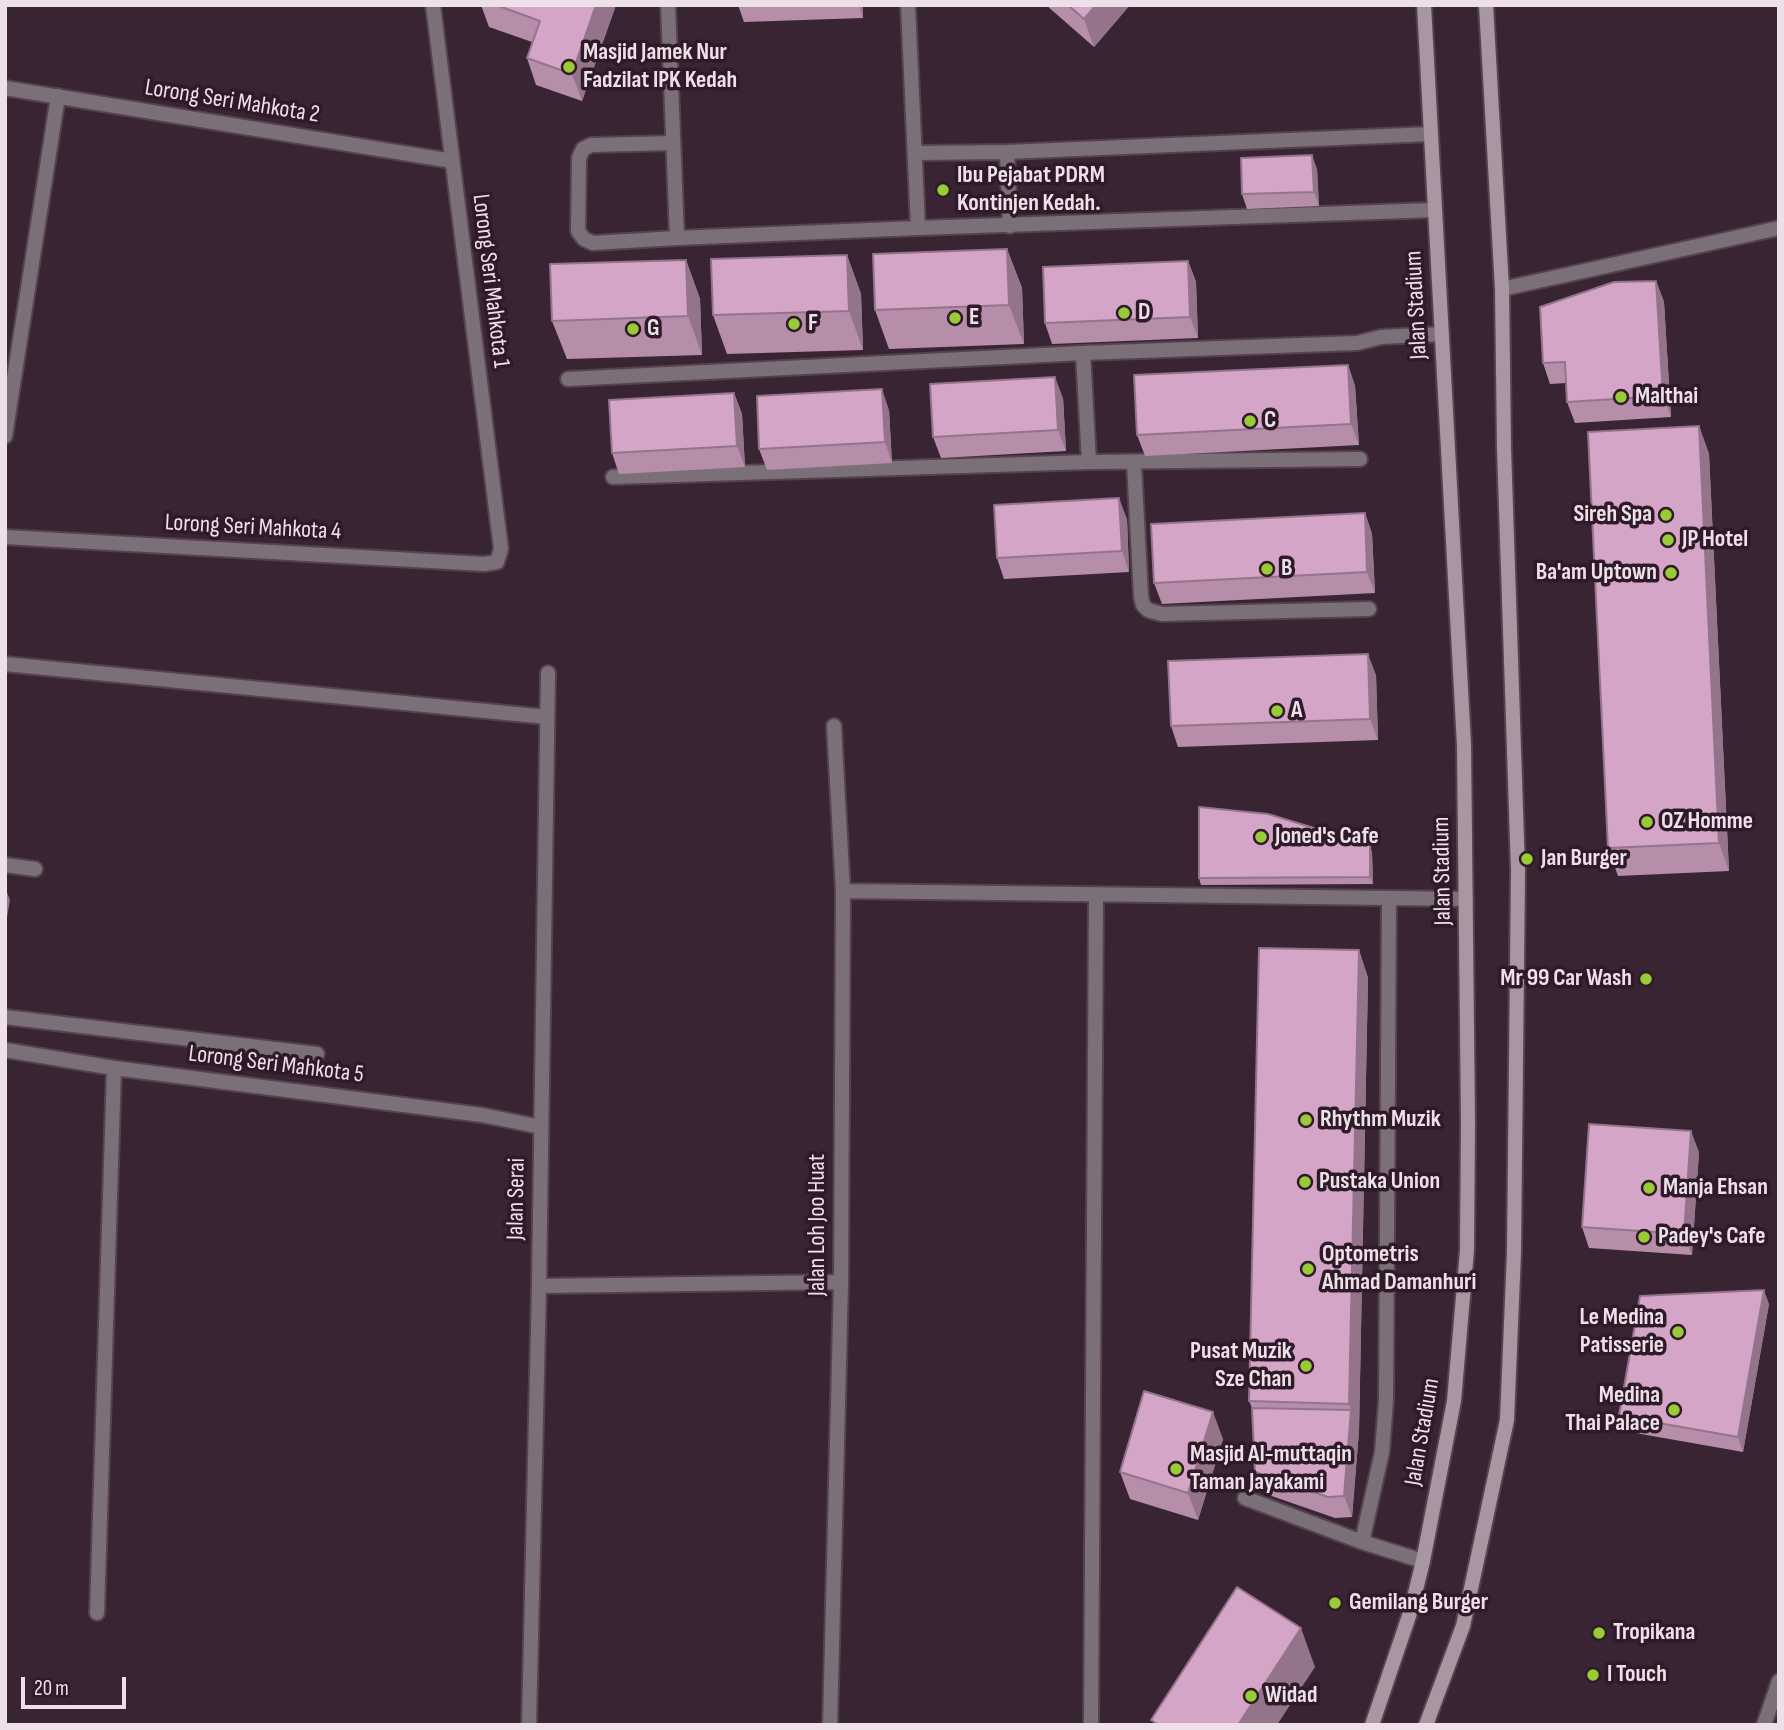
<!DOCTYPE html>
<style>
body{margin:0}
#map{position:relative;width:1784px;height:1730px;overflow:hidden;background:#382433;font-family:"Sofia Sans Condensed",sans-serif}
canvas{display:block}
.frame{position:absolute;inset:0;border:7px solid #eee0e9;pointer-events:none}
.scale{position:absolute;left:21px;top:1677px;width:105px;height:32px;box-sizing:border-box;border:4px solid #eee0e9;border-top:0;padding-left:9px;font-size:21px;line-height:24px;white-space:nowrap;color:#eee0e9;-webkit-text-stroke:5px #2e1a29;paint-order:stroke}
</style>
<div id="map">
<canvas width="1784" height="1730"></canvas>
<div class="frame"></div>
<div class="scale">20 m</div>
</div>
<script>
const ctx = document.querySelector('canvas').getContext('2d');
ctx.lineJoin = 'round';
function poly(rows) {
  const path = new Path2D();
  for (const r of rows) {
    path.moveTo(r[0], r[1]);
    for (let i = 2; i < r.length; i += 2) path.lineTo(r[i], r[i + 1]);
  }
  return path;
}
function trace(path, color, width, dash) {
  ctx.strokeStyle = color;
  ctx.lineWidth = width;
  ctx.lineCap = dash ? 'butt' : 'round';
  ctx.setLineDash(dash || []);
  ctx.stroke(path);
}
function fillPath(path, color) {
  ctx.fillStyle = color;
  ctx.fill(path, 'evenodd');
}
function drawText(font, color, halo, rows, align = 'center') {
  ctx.font = font + ' "Sofia Sans Condensed",sans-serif';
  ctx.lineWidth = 7;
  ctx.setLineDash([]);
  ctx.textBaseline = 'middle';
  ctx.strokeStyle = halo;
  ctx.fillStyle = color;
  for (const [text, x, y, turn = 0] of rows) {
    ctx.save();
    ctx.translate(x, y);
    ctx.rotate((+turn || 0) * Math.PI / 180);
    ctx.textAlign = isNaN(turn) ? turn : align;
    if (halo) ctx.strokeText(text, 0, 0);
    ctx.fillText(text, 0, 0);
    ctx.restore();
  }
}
const service = poly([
 [668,5,677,238],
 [908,5,918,228],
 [673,143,591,145,583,149,579,158,578,231,584,239,593,243,677,238,918,228,1434,210],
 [1007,152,1010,226],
 [915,153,1007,152,1431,134],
 [568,379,1083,353,1357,343,1381,337,1442,334],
 [1089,462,1360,459],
 [1134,463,1141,596,1143,605,1148,610,1162,614,1369,609],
 [613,477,1089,462,1083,353],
 [5,865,35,869],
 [5,1017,317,1054]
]);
const minor = poly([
 [5,88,452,161],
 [1502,289,1779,228],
 [5,436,58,96],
 [5,537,484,564,497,562,501,549,433,5],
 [5,664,547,717],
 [843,891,1466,899],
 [5,1050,114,1068,482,1115,541,1127],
 [539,1286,841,1282],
 [1245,1498,1362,1542,1423,1561],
 [1362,1542,1382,1452,1386,1401,1389,898],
 [97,1613,114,1068],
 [529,1725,539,1286,548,673],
 [830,1725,841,1282,843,891,834,726],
 [1091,1725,1096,895],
 [1764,1725,1779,1681]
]);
const secondary = poly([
 [1372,1725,1411,1610,1423,1561,1454,1401,1467,1250,1468,1123,1464,745,1424,5],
 [1426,1725,1463,1626,1507,1420,1514,1252,1518,871,1504,448,1502,289,1486,5]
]);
const wall = poly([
 [481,5,616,5,582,101,536,85,527,58,532,42,489,27],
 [738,5,863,5,863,18,744,22],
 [1046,5,1130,5,1094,47],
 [1317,169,1319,206,1247,209,1242,194],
 [1007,249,1022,288,1024,344,889,349,875,310],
 [847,255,861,294,863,350,727,354,713,315],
 [686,260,700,299,702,355,567,359,552,321],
 [1188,261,1196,282,1198,338,1052,344,1045,323],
 [1656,281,1664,302,1671,417,1575,423,1567,402,1566,383,1550,384,1543,363],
 [1348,365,1355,386,1359,445,1145,456,1137,435],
 [734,393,742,414,745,467,619,474,612,453],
 [1063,398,1066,451,941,458,933,437],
 [889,410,892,463,767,470,759,449],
 [1699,426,1709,454,1729,871,1618,876,1608,848],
 [1365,513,1372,534,1375,593,1162,604,1154,583],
 [1127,519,1129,572,1004,579,997,558],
 [1376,675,1378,740,1178,747,1171,726],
 [1372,852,1373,884,1201,885,1199,878],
 [1359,950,1368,978,1359,1431,1352,1517,1335,1518,1263,1493,1255,1472,1252,1408,1249,1401],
 [1699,1152,1692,1255,1589,1248,1582,1227],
 [1769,1304,1743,1452,1624,1431,1619,1416],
 [1223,1439,1198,1520,1130,1499,1120,1472]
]);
const shadedWall = poly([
 [596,5,616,5,582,101,572,74],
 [859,5,863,5,863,18],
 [1096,5,1130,5,1094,47,1084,19],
 [1312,155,1317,169,1319,206,1314,192],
 [1007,249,1022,288,1024,344,1009,305],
 [847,255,861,294,863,350,849,311],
 [686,260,700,299,702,355,688,316],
 [1188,261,1196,282,1198,338,1190,317],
 [1656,281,1664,302,1671,417,1663,396],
 [1348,365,1355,386,1359,445,1351,424],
 [1055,377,1063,398,1066,451,1058,430],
 [882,389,889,410,892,463,885,442],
 [734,393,742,414,745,467,737,446],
 [1699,426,1709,454,1729,871,1719,843],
 [1119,498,1127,519,1129,572,1122,551],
 [1365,513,1372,534,1375,593,1367,572],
 [1368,654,1376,675,1378,740,1370,719],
 [1370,845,1372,852,1373,884,1370,877],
 [5,887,10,900,5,929],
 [1359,950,1368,978,1359,1431,1352,1517,1344,1496,1351,1410,1349,1404],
 [1691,1131,1699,1152,1692,1255,1684,1234],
 [1764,1290,1769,1304,1743,1452,1738,1437],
 [1213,1412,1223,1439,1198,1520,1188,1493],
 [1301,1628,1315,1667,1277,1725,1238,1725]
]);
const building = poly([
 [496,5,596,5,572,74,527,58,540,21,496,5],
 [1068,5,1096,5,1084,19,1068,5],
 [1312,155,1314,192,1242,194,1241,158,1312,155],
 [1007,249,1009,305,875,310,873,254,1007,249],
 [847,255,849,311,713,315,711,259,847,255],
 [686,260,688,316,552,321,550,264,686,260],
 [1188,261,1190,317,1045,323,1043,267,1188,261],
 [1656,281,1663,396,1567,402,1565,362,1543,363,1540,307,1614,282,1656,281],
 [1348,365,1351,424,1137,435,1134,375,1348,365],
 [1055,377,1058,430,933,437,930,384,1055,377],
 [882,389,885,442,759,449,757,396,882,389],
 [734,393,737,446,612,453,609,400,734,393],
 [1699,426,1719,843,1608,848,1588,432,1699,426],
 [1119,498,1122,551,997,558,994,505,1119,498],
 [1365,513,1367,572,1154,583,1151,524,1365,513],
 [1368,654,1370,719,1171,726,1168,661,1368,654],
 [1199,807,1268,814,1370,845,1370,877,1199,878,1199,807],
 [1259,948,1359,950,1349,1404,1249,1401,1259,948],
 [1589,1124,1691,1131,1684,1234,1582,1227,1589,1124],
 [1764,1290,1738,1437,1619,1416,1640,1296,1764,1290],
 [1144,1391,1213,1412,1188,1493,1120,1472,1144,1391],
 [1252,1408,1351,1410,1344,1496,1328,1497,1255,1472,1252,1408],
 [1237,1587,1301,1628,1238,1725,1159,1725,1151,1720,1237,1587]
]);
const markers = [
 [569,67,7,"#99cb36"],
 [943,190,7,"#99cb36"],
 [1124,313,7,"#99cb36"],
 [955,318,7,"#99cb36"],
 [794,324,7,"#99cb36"],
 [633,329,7,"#99cb36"],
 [1621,397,7,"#99cb36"],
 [1250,421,7,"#99cb36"],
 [1666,515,7,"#99cb36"],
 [1668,540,7,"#99cb36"],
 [1267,569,7,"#99cb36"],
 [1671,573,7,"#99cb36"],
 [1277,711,7,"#99cb36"],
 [1647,822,7,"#99cb36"],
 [1261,837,7,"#99cb36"],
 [1527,859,7,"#99cb36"],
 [1646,979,7,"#99cb36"],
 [1306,1120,7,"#99cb36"],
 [1305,1182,7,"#99cb36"],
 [1649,1188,7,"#99cb36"],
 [1644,1237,7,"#99cb36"],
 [1308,1269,7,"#99cb36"],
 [1678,1332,7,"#99cb36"],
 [1306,1366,7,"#99cb36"],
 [1674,1410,7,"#99cb36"],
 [1176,1469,7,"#99cb36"],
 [1335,1603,7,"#99cb36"],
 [1599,1633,7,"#99cb36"],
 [1593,1675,7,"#99cb36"],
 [1251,1696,7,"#99cb36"]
];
const poiNames = [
 ["Masjid Jamek Nur",583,53],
 ["Fadzilat IPK Kedah",583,81],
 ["Ibu Pejabat PDRM",957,176],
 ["Kontinjen Kedah.",957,204],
 ["D",1138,313],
 ["E",969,318],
 ["F",808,324],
 ["G",647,329],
 ["Malthai",1635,397],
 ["C",1264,421],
 ["Sireh Spa",1652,515,"right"],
 ["JP Hotel",1682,540],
 ["B",1281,569],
 ["Ba'am Uptown",1657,573,"right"],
 ["A",1291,711],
 ["OZ Homme",1661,822],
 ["Joned's Cafe",1275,837],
 ["Jan Burger",1541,859],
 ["Mr 99 Car Wash",1632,979,"right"],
 ["Rhythm Muzik",1320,1120],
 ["Pustaka Union",1319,1182],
 ["Manja Ehsan",1663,1188],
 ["Padey's Cafe",1658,1237],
 ["Optometris",1322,1255],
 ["Ahmad Damanhuri",1322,1283],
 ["Le Medina",1664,1318,"right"],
 ["Patisserie",1664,1346,"right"],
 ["Pusat Muzik",1292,1352,"right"],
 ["Sze Chan",1292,1380,"right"],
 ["Medina",1660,1396,"right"],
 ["Thai Palace",1660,1424,"right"],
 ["Masjid Al-muttaqin",1190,1455],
 ["Taman Jayakami",1190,1483],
 ["Gemilang Burger",1349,1603],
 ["Tropikana",1613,1633],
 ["I Touch",1607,1675],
 ["Widad",1265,1696]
];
const streetNames = [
 ["Lorong Seri Mahkota 2",232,102,9],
 ["Lorong Seri Mahkota 1",490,281,83],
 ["Jalan Stadium",1417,305,-93],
 ["Lorong Seri Mahkota 4",253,528,3],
 ["Jalan Stadium",1443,871,-91],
 ["Lorong Seri Mahkota 5",276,1065,7],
 ["Jalan Serai",517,1199,-89],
 ["Jalan Loh Joo Huat",818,1225,-90],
 ["Jalan Stadium",1423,1432,-80]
];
trace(service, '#554250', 18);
trace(minor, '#554250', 18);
trace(secondary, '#554250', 18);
trace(service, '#7b7078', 14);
trace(minor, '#7b7078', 14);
trace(secondary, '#a897a3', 14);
fillPath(wall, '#b68eaa');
fillPath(shadedWall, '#94748b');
fillPath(building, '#d4a5c6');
trace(building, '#94748b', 2);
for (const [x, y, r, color] of markers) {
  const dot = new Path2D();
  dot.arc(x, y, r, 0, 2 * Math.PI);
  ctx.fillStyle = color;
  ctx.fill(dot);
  trace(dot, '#2e1a29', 2.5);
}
drawText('bold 24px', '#eee0e9', '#2e1a29', poiNames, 'left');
drawText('24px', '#eee0e9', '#2e1a29', streetNames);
</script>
